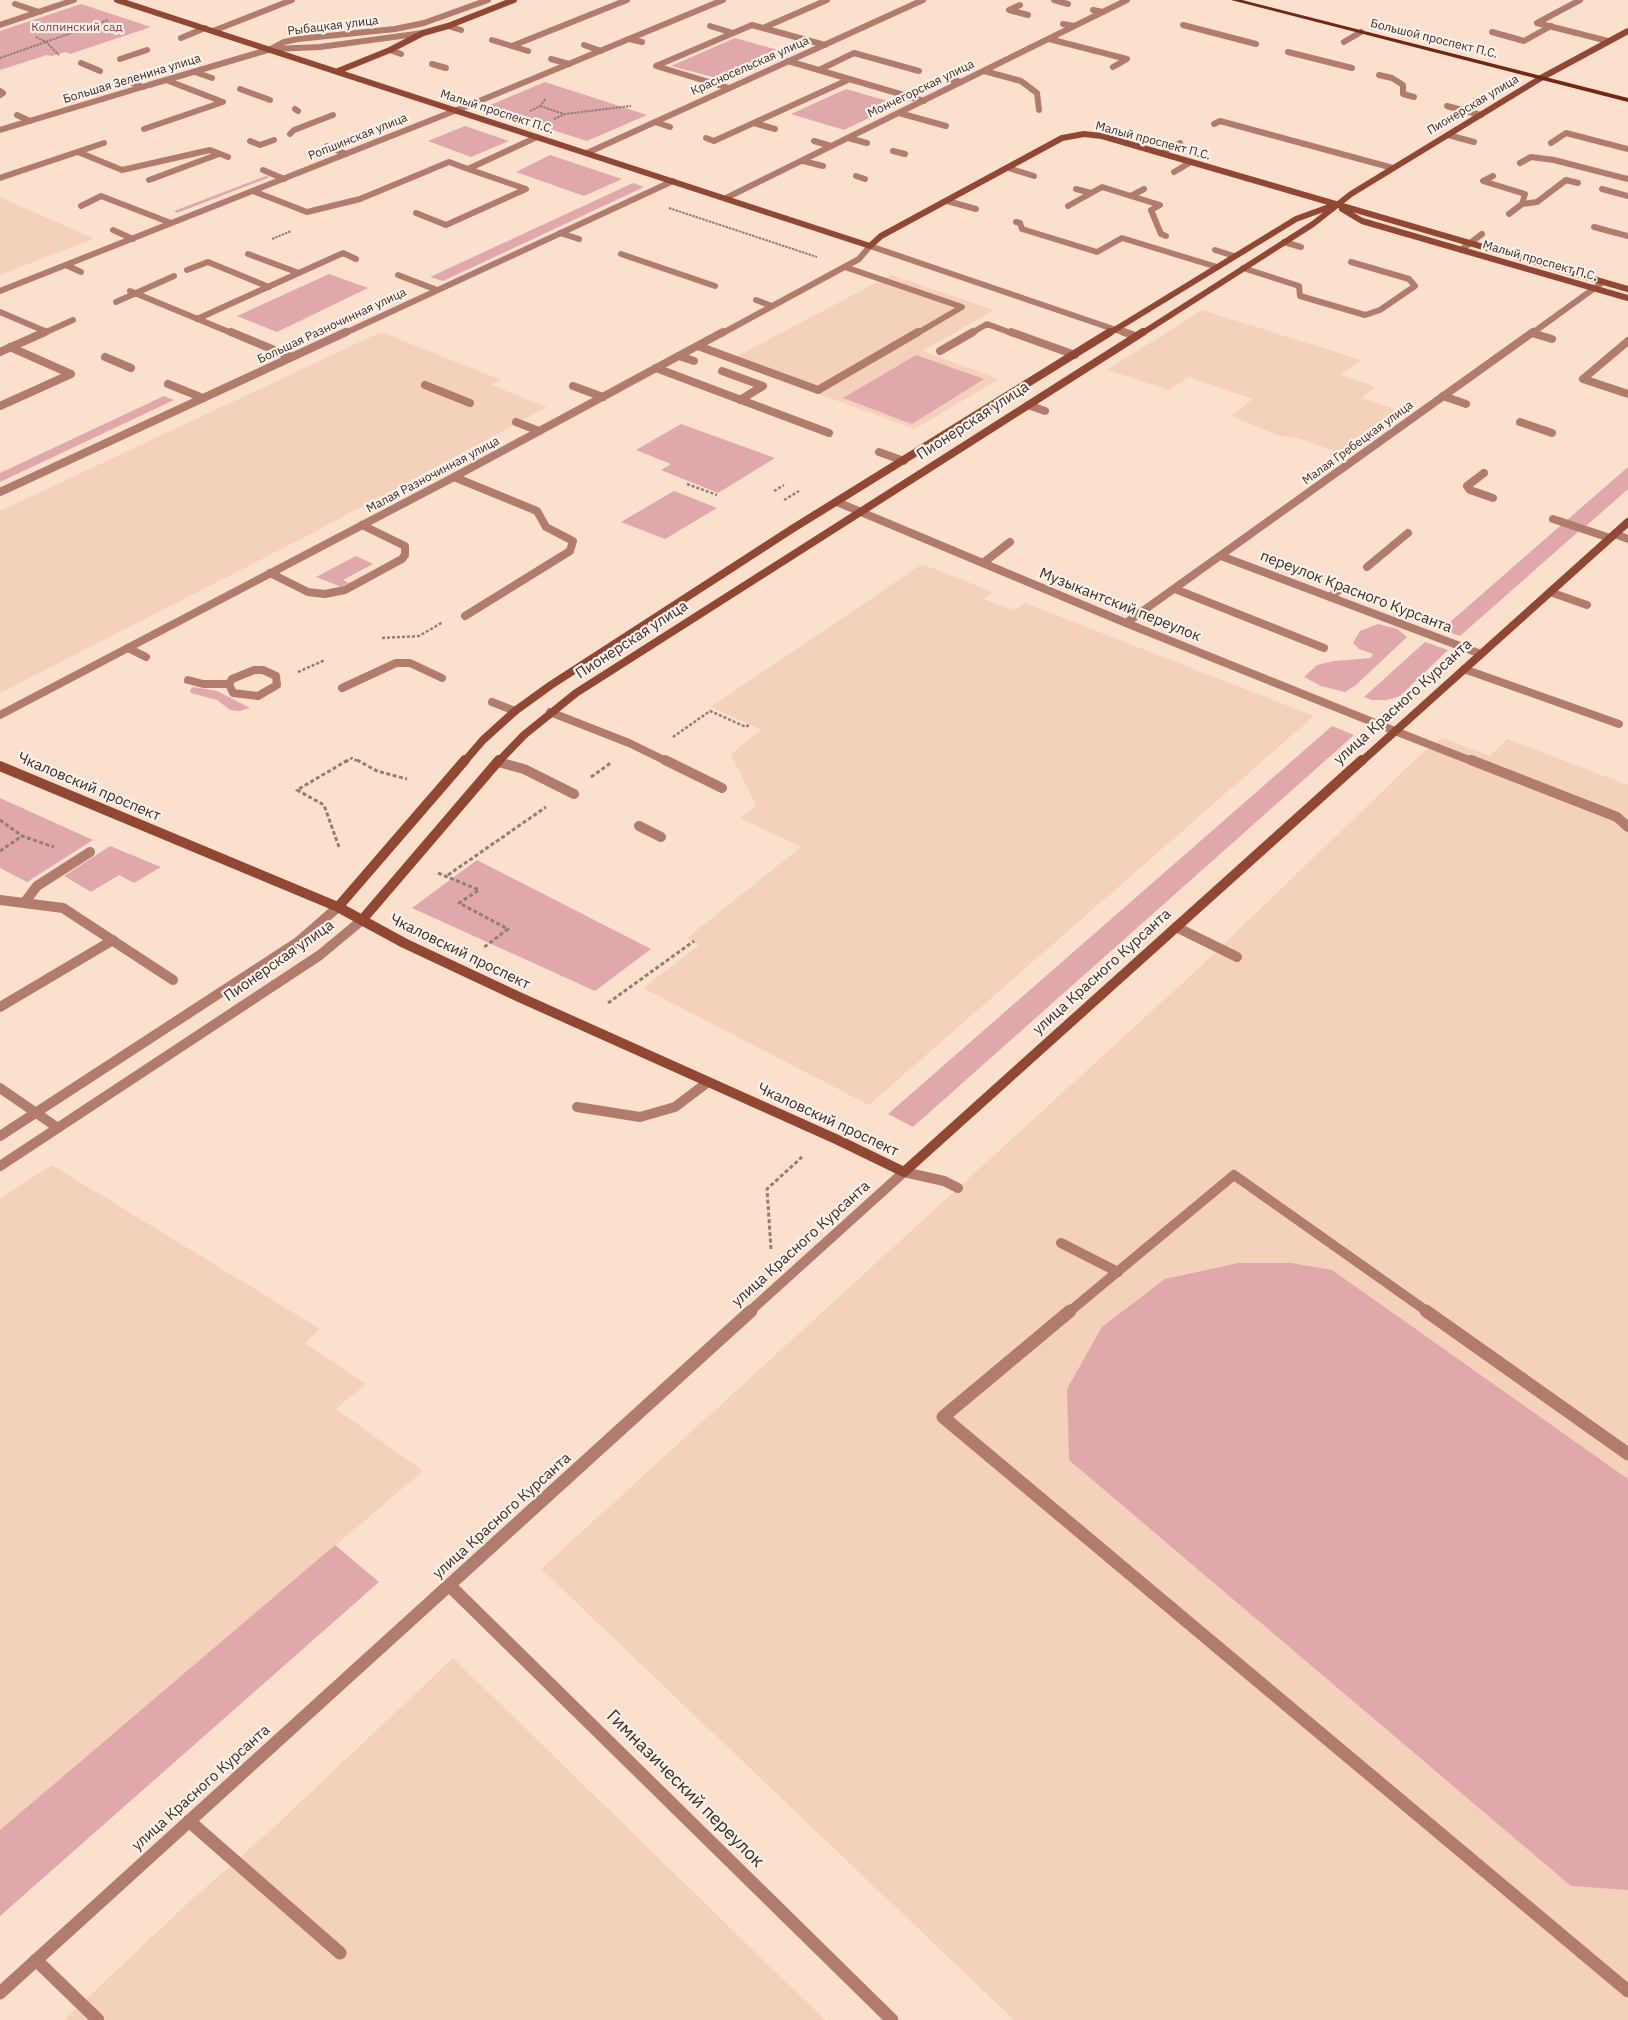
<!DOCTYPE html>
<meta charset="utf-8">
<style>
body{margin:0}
canvas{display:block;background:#fce0ce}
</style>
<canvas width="1628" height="2020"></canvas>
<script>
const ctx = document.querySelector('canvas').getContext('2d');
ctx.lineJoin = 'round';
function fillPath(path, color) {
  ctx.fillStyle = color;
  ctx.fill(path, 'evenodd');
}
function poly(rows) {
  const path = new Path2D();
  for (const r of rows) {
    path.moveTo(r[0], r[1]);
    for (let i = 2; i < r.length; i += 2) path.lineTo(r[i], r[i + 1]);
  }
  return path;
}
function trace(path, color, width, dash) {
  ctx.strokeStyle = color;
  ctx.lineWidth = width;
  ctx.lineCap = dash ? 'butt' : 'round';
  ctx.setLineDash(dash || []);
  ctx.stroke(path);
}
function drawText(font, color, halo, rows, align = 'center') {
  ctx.font = font + ' "IBM Plex Sans",sans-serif';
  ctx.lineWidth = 4.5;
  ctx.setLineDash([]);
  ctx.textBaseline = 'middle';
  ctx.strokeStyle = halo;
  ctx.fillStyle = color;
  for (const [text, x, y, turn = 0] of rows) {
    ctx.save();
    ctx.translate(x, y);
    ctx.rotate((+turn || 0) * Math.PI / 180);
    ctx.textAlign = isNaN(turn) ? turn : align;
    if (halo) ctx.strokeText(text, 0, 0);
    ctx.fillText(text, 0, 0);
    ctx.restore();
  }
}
const built = poly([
 [0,197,88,236,93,239,0,275],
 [891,275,994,310,923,351,999,379,915,429,728,361],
 [1202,310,1361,360,1340,375,1376,387,1361,398,1397,410,1340,453,1297,438,1280,436,1231,416,1253,399,1189,377,1169,390,1107,370],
 [381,332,501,380,491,385,547,407,305,537,0,693,0,511],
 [922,564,993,592,984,599,1014,611,1025,603,1314,716,869,1105,643,988,699,945,687,938,801,847,740,818,756,806,731,754,761,730,711,707],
 [1442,738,1490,756,1507,739,1628,785,1628,2020,1014,2020,541,1569,1200,967,1420,755],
 [52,1165,320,1329,305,1343,366,1384,336,1409,423,1471,0,1830,0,1199],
 [453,1658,825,2020,64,2020,189,1902,273,1828]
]);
const green = poly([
 [81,4,151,27,70,54,65,52,52,56,47,55,0,70,0,31],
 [735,38,785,52,724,80,671,66],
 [545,82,647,115,587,141,483,108],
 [846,89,898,104,844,130,791,114],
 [465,126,509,141,471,157,428,141],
 [550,155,622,179,584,196,516,172],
 [266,176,270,177,177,213,174,211],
 [633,183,644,187,443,281,430,277],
 [329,274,368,288,277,332,237,316],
 [916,355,984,379,912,424,843,398],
 [164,396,174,400,0,482,0,473],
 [681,424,775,458,718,493,661,470,671,464,636,450],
 [1628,467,1628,489,1586,526,1567,520],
 [674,491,717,508,665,539,621,522],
 [1561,525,1579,531,1460,636,1441,630],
 [356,556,373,564,343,580,349,583,341,587,316,577],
 [1378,624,1397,629,1407,637,1356,685,1345,692,1321,686,1304,677,1317,665,1334,661,1371,658,1373,654,1359,649,1353,643,1360,631],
 [1425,642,1448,650,1400,696,1387,700,1372,700,1364,697],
 [193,687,217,691,250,708,239,711,230,710,217,700,191,693,190,690],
 [1332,726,1354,735,913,1127,888,1114],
 [0,798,93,840,27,882,0,868],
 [110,846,161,867,134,883,119,875,91,892,64,876],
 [477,860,651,949,595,991,412,908],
 [1238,1263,1291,1263,1332,1270,1628,1479,1628,1890,1571,1886,1069,1460,1067,1389,1102,1327,1165,1279],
 [335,1545,379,1582,0,1916,0,1830]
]);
const pathFar2 = poly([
 [36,37,46,42,59,55],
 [0,58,108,20],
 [540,106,564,114],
 [530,111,540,106,546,98],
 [554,119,565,114,631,106],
 [669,208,817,257],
 [272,239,291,231]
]);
const pathFar1 = poly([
 [687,484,717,495],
 [774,491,784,485],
 [784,500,799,491],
 [382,638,419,636,443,622],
 [298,672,325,660],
 [673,737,710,711,746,727,750,724],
 [346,762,352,758,359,762]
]);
const path = poly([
 [357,760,377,771,407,779],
 [591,777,612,762],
 [0,820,22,836,54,847],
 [339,847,324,805,297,790,348,760],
 [0,851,22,836],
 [438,873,479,890,459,903,508,929,483,948],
 [448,875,546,807],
 [608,1003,694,941],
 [771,1249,767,1189,802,1157]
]);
const laneFar3 = poly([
 [1054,0,1068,4],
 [1580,0,1537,23,1608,41],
 [15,4,39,12],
 [1020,5,1009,10,1028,15],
 [1093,10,1103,12],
 [1063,24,1074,26],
 [1183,25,1256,44],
 [448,26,461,30],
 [710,26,733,33],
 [763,28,827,0],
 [1492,32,1524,41,1551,26],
 [181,38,205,28],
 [629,39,642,42],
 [1049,39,1127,59,1113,67],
 [492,40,528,51],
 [1344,42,1361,32],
 [584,45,601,51],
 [512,46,627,0],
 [390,50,401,54],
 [1288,52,1352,68],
 [120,59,147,50],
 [551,59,569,64],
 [788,61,924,101],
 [81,63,100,71],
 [432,64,446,68],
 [819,70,854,53,919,71],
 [984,71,1021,81,1037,93,1039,110],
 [195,72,212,78],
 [1379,75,1392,78,1403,85,1403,94,1414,97],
 [948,79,961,82],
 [166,80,223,102],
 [132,83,143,87],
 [149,85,271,49],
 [729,88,656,66,752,25,825,45],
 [240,89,270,100],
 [0,91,3,93,0,95],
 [1447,106,1481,115],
 [295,109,298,111],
 [899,113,946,126],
 [17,115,30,121],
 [655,122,670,127],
 [754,123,775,129],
 [1214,124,1220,121,1393,168],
 [144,129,223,102],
 [290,134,294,130,333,115],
 [1448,135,1474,142],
 [706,138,714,141,850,79],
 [848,138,867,143],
 [250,141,260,145,274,140],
 [814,141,831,146],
 [1551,143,1566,133,1628,149],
 [327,146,346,154],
 [893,151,905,154],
 [78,152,122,170,210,150,228,157],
 [1162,153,1180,143],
 [803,161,823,166],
 [1520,163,1531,157,1554,160,1628,179],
 [1008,168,1034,176],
 [263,170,284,179],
 [1174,172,1191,162],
 [856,176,865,179],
 [1493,176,1483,181,1525,194,1522,204],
 [0,178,104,143],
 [149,180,219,154],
 [1076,189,1091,193],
 [1144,189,1131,196,1160,205,1151,210,1161,234,1166,236],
 [1602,189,1628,196],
 [253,191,307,212,360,199,449,162,468,169,537,137],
 [947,201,976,209],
 [81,206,101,196,171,223],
 [1068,206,1102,187,1131,196],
 [416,213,446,225,526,189,468,169],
 [1509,214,1522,204,1537,202,1566,180,1578,183],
 [1016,222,1020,223,1022,229,1097,252,1122,238,1217,267],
 [1594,227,1628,236],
 [113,230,133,239],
 [560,233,579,239],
 [1284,242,1301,247],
 [1215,250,1234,256],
 [1461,250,1482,234],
 [248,254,299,273],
 [621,254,715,286],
 [66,265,81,272],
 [845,267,962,307,916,334],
 [1243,268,1299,286,1300,296,1365,315,1380,310,1415,286,1409,279,1351,262],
 [187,270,208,262,269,287],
 [398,275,437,290],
 [130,291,234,334],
 [756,300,772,306],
 [116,302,174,276],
 [0,312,47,332],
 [197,319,343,253,356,259],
 [42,334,73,320],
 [970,334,987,324,1014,334]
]);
const laneFar2 = poly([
 [231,332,291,357],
 [1011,332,1075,355],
 [1532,333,1552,339],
 [1628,341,1583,379,1628,394],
 [698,346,818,390,918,332],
 [940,351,973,332],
 [0,352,45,332],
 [679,356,694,361],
 [105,357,131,368],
 [656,368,829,433],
 [722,371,763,386,740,400],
 [168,384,203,398],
 [425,385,470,403],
 [573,386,603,397],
 [1443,396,1466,404],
 [1028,405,1045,411],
 [0,406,71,374,10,347],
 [516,422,539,431],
 [1520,422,1552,433],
 [879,452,904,461],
 [1484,473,1467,486,1470,490,1493,498],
 [454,477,537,511,546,527,573,541,570,551,465,616],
 [1553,519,1610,538],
 [983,563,1010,542],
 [1367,567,1408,533],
 [270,573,308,592,325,594,345,590,402,559,405,555,405,546,362,525],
 [1175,589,1324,648],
 [1550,592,1587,605],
 [1330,597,1339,590],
 [128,648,146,657],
 [1464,669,1619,724],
 [254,670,263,670,276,676,277,685,258,696,233,693,229,684,232,679,254,670],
 [188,680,203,684,229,684],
 [342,688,396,663,410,663,442,678],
 [492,702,515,711],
 [550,712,629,743,668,762],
 [1395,731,1474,762]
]);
const laneFar1 = poly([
 [665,760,722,788],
 [1471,760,1617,817,1628,827],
 [498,762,524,769,574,794],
 [639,826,661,837],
 [0,900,63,908,173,980],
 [24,903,37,886,90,852],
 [1176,927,1237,957],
 [0,1007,113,940],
 [0,1088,58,1128],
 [577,1107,640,1117,675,1107,708,1082],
 [904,1172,944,1181,958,1188],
 [1061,1243,1118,1272],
 [1069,1312,1234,1175,1428,1312]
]);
const lane = poly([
 [1070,1311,943,1417,1628,1991],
 [1426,1311,1628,1454],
 [189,1821,340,1953],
 [36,1960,98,2020]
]);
const streetFar3 = poly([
 [0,25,74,0],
 [213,31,292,0],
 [271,49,284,42,298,39,395,29,424,23,488,0],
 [274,49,320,47,423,33],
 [0,130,149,85],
 [587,153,923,0],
 [726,198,1127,0],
 [0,291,472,104,723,0],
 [343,334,673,181],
 [721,334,859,259,870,246,1128,334],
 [1531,334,1603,282]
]);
const streetFar2 = poly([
 [1124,332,1135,336],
 [0,492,346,332],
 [837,502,1126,623,1395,731],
 [1615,534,1628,539],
 [1221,556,1481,654],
 [1126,623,1533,332],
 [0,715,454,477,723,332]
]);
const streetFar1 = poly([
 [0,1136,298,942,338,907],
 [0,1166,320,955,362,920],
 [749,1312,904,1172]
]);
const street = poly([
 [450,1586,892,2020],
 [0,1993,751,1311]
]);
const secondaryFar2 = poly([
 [117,0,870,246,881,236,1062,138,1084,134,1102,136,1628,289],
 [338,71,390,50,423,33,448,26,514,0],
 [1342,209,1362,221,1628,298],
 [1108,334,1296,219,1329,207],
 [1141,334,1313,224,1351,194,1541,78,1628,31]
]);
const secondaryFar1 = poly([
 [464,762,483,740,515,711,551,685,792,529,1110,332],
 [498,762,524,735,576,693,1143,332],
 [1361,762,1628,522]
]);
const secondary = poly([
 [0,766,338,907,404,943,519,997,838,1140,904,1172,1362,760],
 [338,907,465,760],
 [362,920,499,760]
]);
const primary = poly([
 [1231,0,1242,0,1628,98,1628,102,1231,0]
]);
const farStreetnames = [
 ["Рыбацкая улица",333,26,-7],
 ["Большой проспект П.С.",1434,39,14],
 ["Красносельская улица",750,66,-24],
 ["Большая Зеленина улица",132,79,-17],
 ["Мончегорская улица",921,89,-26],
 ["Пионерская улица",1473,105,-31],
 ["Малый проспект П.С.",497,112,18],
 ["Ропшинская улица",358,137,-22],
 ["Малый проспект П.С.",1153,141,15],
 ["Малый проспект П.С.",1540,261,16],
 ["Большая Разночинная улица",332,326,-25],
 ["Малая Гребецкая улица",1358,443,-36],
 ["Малая Разночинная улица",433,475,-28]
];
const farParknames = [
 ["Колпинский сад",77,28]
];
const streetNames = [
 ["Пионерская улица",973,421,-33],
 ["переулок Красного Курсанта",1356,592,21],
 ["Музыкантский переулок",1120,605,22],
 ["Пионерская улица",632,640,-33],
 ["улица Красного Курсанта",1403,702,-42],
 ["Чкаловский проспект",89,787,23],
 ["Чкаловский проспект",460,952,26],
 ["Пионерская улица",279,961,-35],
 ["улица Красного Курсанта",1102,972,-42],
 ["Чкаловский проспект",828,1120,25],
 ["улица Красного Курсанта",801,1244,-42],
 ["улица Красного Курсанта",502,1516,-42],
 ["улица Красного Курсанта",201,1788,-42]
];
const nearStreetnames = [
 ["Гимназический переулок",685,1789,45]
];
fillPath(built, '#f4d1bb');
fillPath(green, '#e0a8aa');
trace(pathFar2, '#927f73', 2, [2.5, 1]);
trace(pathFar1, '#927f73', 2.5, [3, 2]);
trace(path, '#927f73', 3, [4, 2.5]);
trace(laneFar3, '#b17c6d', 6);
trace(laneFar2, '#b17c6d', 8);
trace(laneFar1, '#b17c6d', 10);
trace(lane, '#b17c6d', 13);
trace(streetFar3, '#b17c6d', 6);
trace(streetFar2, '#b17c6d', 8);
trace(streetFar1, '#b17c6d', 10);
trace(street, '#b17c6d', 13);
trace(secondaryFar2, '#924732', 6);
trace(secondaryFar1, '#924732', 8);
trace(secondary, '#924732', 10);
fillPath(primary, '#702714');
drawText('12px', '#382d26', '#fdf1ea', farStreetnames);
drawText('12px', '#91323e', '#fdf1ea', farParknames);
drawText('15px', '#382d26', '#fdf1ea', streetNames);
drawText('18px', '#382d26', '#fdf1ea', nearStreetnames);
</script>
